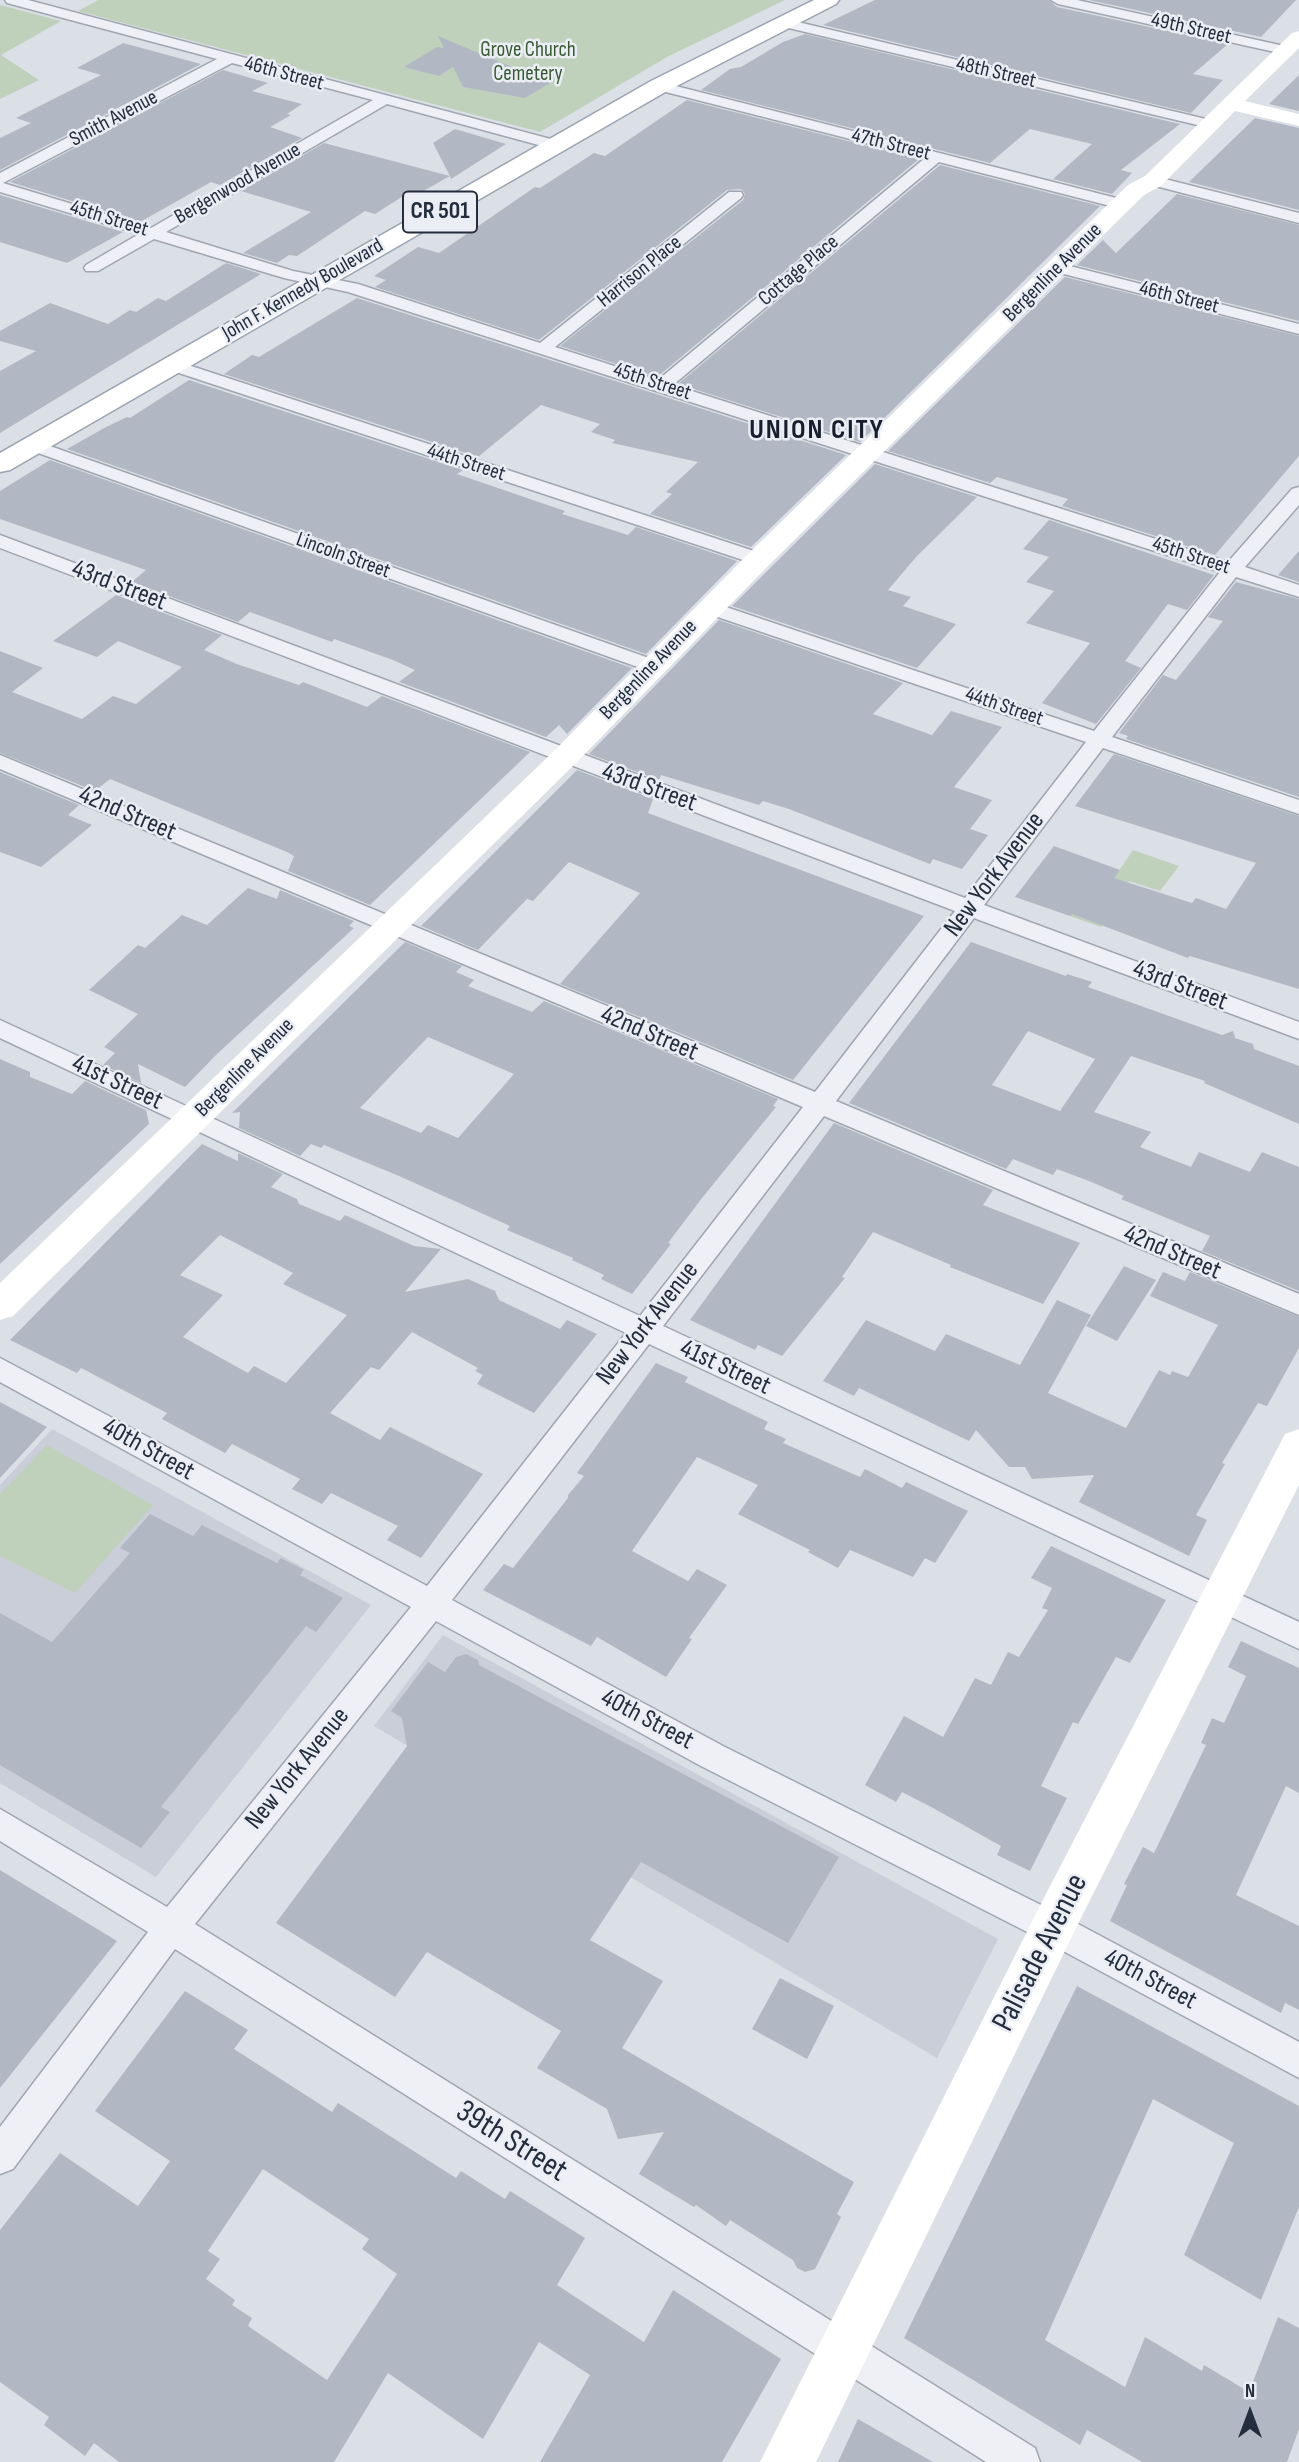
<!DOCTYPE html>
<style>
body{margin:0}
#map{position:relative;width:1299px;height:2462px;overflow:hidden;background:#dbdfe6;font-family:"Sofia Sans Condensed",sans-serif}
canvas{display:block}
.north{position:absolute;left:1215px;top:2378px;width:70px;height:70px;-webkit-text-stroke:5px #eaeef4;paint-order:stroke;rotate:0deg;font-size:19px;font-weight:700;line-height:28px;text-align:center;color:#242d3d}
.north::after{content:'';display:block;margin:auto;width:24px;height:32px;background:#242d3d;clip-path:polygon(50% 0,100% 100%,50% 72%,0 100%)}
</style>
<div id="map">
<canvas width="1299" height="2462"></canvas>
<div class="north">N</div>
</div>
<script>
const ctx = document.querySelector('canvas').getContext('2d');
ctx.lineJoin = 'round';
function fillPath(path, color) {
  ctx.fillStyle = color;
  ctx.fill(path, 'evenodd');
}
function poly(rows) {
  const path = new Path2D();
  for (const r of rows) {
    path.moveTo(r[0], r[1]);
    for (let i = 2; i < r.length; i += 2) path.lineTo(r[i], r[i + 1]);
  }
  return path;
}
function trace(path, color, width, dash) {
  ctx.strokeStyle = color;
  ctx.lineWidth = width;
  ctx.lineCap = dash ? 'butt' : 'round';
  ctx.setLineDash(dash || []);
  ctx.stroke(path);
}
function drawText(font, color, halo, rows, align = 'center') {
  ctx.font = font + ' "Sofia Sans Condensed",sans-serif';
  ctx.lineWidth = 5;
  ctx.setLineDash([]);
  ctx.textBaseline = 'middle';
  ctx.strokeStyle = halo;
  ctx.fillStyle = color;
  for (const [text, x, y, turn = 0] of rows) {
    ctx.save();
    ctx.translate(x, y);
    ctx.rotate((+turn || 0) * Math.PI / 180);
    ctx.textAlign = isNaN(turn) ? turn : align;
    if (halo) ctx.strokeText(text, 0, 0);
    ctx.fillText(text, 0, 0);
    ctx.restore();
  }
}
const built = poly([
 [52,1429,371,1605,156,1877,0,1783,0,1485],
 [443,1635,998,1939,937,2058,374,1726]
]);
const green = poly([
 [98,0,785,0,667,57,540,132,78,11],
 [0,5,61,21,1,55,39,80,0,99],
 [1133,850,1179,866,1160,891,1129,881,1101,927,1070,916,1103,867,1118,872],
 [47,1445,153,1505,75,1593,0,1556,0,1494]
]);
const building = poly([
 [875,0,1049,0,1057,7,1228,44,1193,74,1223,80,1191,113,823,25],
 [1089,0,1296,0,1261,37],
 [805,34,1180,124,1121,170,1132,173,1112,194,1053,179,1092,144,1030,129,990,163,701,90,730,69,741,67,783,42],
 [438,36,550,83,525,98,463,87,453,67,439,76,404,67,437,47,444,48],
 [123,43,201,64,0,170,0,138,31,123,16,118,101,75,77,68],
 [223,70,268,83,252,91,302,104,287,114,291,115,270,127,302,138,220,185,211,182,140,222,10,182],
 [1299,75,1299,111,1269,104],
 [687,100,919,159,657,377,560,346,743,200,745,194,741,189,727,190,539,340,375,287,386,280,374,276,418,247,439,253,535,187,540,188,594,153,605,156],
 [1255,118,1299,128,1299,210,1189,182],
 [455,129,506,144,451,179,450,176,420,193,411,191,375,214,365,211,297,256,289,255,277,263,243,253,311,212,241,191,324,143,450,176,433,143],
 [940,165,1100,206,860,442,678,384],
 [1177,194,1299,225,1299,321,1077,265,1103,240,1116,253],
 [0,195,123,232,67,263,0,242],
 [226,263,261,274,0,433,0,371,36,351,0,341,0,331,50,303,108,324,130,310,136,312,158,298,166,301],
 [1065,277,1299,336,1299,456,1215,555,1062,506,1068,499,997,477,990,483,888,451],
 [357,298,846,455,751,547,650,514,672,494,666,492,698,462,612,443,615,440,591,432,600,424,541,405,478,457,224,374,252,355,259,357],
 [189,380,463,470,457,474,565,511,562,514,628,535,636,527,737,561,646,654,67,449,106,427,127,417,130,418],
 [50,460,632,668,567,734,559,725,546,737,399,682,415,670,393,660,334,639,332,642,250,612,238,622,132,582,146,570,0,519,0,491],
 [875,464,977,497,917,556,888,590,911,597,903,606,956,624,917,668,732,606],
 [1049,520,1214,575,1187,610,1168,604,1125,661,1141,668,1096,724,1042,703,1090,643,1026,623,1054,591,1026,582,1049,557,1023,549],
 [1299,551,1299,582,1278,575],
 [1236,582,1299,599,1299,797,1126,739,1128,736,1119,733,1163,675,1176,680,1223,621,1208,617],
 [116,595,222,635,204,650,237,664,299,685,303,682,367,707,382,696,530,752,370,905,288,871,294,856,287,852,110,779,95,791,0,753,0,651,43,668,12,692,82,719,113,696,136,704,182,667,118,641,97,657,53,641],
 [719,620,903,683,873,714,932,735,951,711,1002,727,954,787,992,800,970,829,988,835,962,869,933,859,930,864,789,809,763,801,759,805,661,775,659,780,589,754],
 [1114,754,1299,816,1299,989,1190,956,1188,958,1072,914,1070,916,1015,897,1054,846,1120,870,1114,878,1192,903,1196,898,1226,909,1256,863,1075,806],
 [577,770,653,799,648,813,924,916,793,1080,560,984,640,893,569,862,533,901,527,899,478,950,421,926],
 [0,772,79,805,68,815,92,825,41,867,0,852],
 [248,888,277,899,280,890,354,921,349,926,354,928,217,1054,185,1087,138,1064,141,1083,103,1065,115,1053,104,1047,138,1014,89,990,138,945,145,948,182,915,207,925],
 [405,942,462,966,456,972,474,980,468,986,532,1012,544,1001,778,1099,773,1106,776,1107,702,1198,668,1243,671,1244,632,1294,601,1279,604,1275,572,1260,573,1258,507,1230,510,1226,399,1176,324,1145,321,1148,311,1144,300,1156,239,1128,240,1112,232,1113],
 [428,1037,514,1074,458,1138,428,1125,421,1133,360,1108],
 [971,942,1066,976,1067,974,1092,982,1088,987,1222,1035,1233,1031,1235,1038,1253,1044,1254,1049,1299,1066,1299,1124,1204,1083,1205,1081,1131,1056,1094,1112,1151,1132,1140,1147,1191,1167,1199,1152,1250,1172,1262,1152,1299,1167,1299,1291,1202,1251,1210,1236,1121,1199,1124,1196,1089,1181,1057,1169,1053,1175,1013,1159,1006,1169,849,1103],
 [1028,1031,1095,1059,1060,1111,992,1085],
 [0,1059,30,1072,30,1077,72,1094,85,1081,146,1110,149,1124,0,1264],
 [834,1123,993,1190,983,1205,1080,1243,1043,1304,950,1267,951,1265,873,1232,842,1277,845,1278,782,1356,758,1345,755,1350,690,1320],
 [202,1144,238,1161,238,1153,283,1174,271,1187,297,1199,299,1204,340,1221,345,1215,414,1246,441,1249,405,1292,468,1279,495,1291,499,1300,560,1329,567,1320,597,1334,534,1413,477,1384,483,1375,475,1371,478,1368,412,1332,379,1370,371,1367,330,1413,380,1440,390,1427,483,1474,421,1558,387,1540,398,1526,331,1493,322,1504,292,1489,300,1479,232,1444,225,1453,162,1419,167,1413,81,1368,77,1373,10,1340],
 [220,1235,293,1273,283,1284,347,1315,286,1383,254,1366,248,1373,183,1337,223,1295,180,1275],
 [1124,1266,1156,1280,1117,1341,1086,1326],
 [1163,1272,1185,1281,1190,1272,1299,1317,1299,1348,1267,1406,1258,1403,1222,1463,1225,1464,1196,1515,1207,1520,1189,1556,1079,1502,1094,1475,1032,1479,1025,1467,1009,1467,976,1430,969,1441,859,1388,854,1396,823,1381,866,1320,935,1351,946,1334,1020,1365,1057,1300,1091,1315,1048,1393,1126,1428,1159,1370,1170,1375,1172,1371,1188,1377,1218,1325,1150,1296],
 [656,1363,688,1377,685,1382,768,1422,764,1429,786,1439,783,1443,860,1477,865,1469,902,1488,906,1482,968,1511,935,1563,925,1558,913,1577,850,1550,838,1568,808,1552,810,1550,738,1514,758,1485,697,1457,632,1551,688,1581,697,1569,727,1585,689,1638,692,1639,666,1677,597,1637,591,1646,483,1590,504,1564,513,1568,568,1498,568,1495,584,1476,577,1473],
 [0,1402,47,1427,0,1478],
 [150,1514,193,1536,202,1525,277,1563,281,1558,304,1570,300,1575,343,1598,316,1632,306,1626,161,1807,170,1812,141,1848,0,1765,0,1613,52,1642,130,1553,120,1548],
 [1051,1546,1166,1600,1130,1663,1116,1657,1078,1724,1073,1722,1041,1786,1067,1798,1030,1871,997,1855,1001,1846,933,1808,902,1792,896,1802,865,1785,904,1716,943,1737,975,1678,991,1685,1008,1652,1019,1657,1048,1610,1042,1608,1052,1588,1031,1578],
 [1241,1641,1299,1668,1299,1793,1286,1786,1236,1895,1299,1926,1299,2010,1285,2003,1281,2013,1110,1921,1127,1885,1124,1884,1143,1847,1154,1853,1206,1745,1201,1743,1212,1718,1224,1723,1246,1676,1228,1667],
 [466,1654,478,1660,479,1665,839,1857,788,1943,641,1862,590,1940,663,1981,622,2048,854,2182,837,2214,841,2217,815,2269,805,2272,797,2268,793,2260,730,2220,726,2226,696,2205,694,2207,639,2174,664,2132,618,2139,607,2109,537,2068,561,2031,427,1952,395,1997,276,1923,407,1746,402,1718,391,1711,428,1662,445,1672,456,1657],
 [0,1870,117,1941,0,2088],
 [780,1978,834,2006,807,2059,752,2029],
 [1077,1986,1299,2106,1299,2207,1261,2300,1184,2255,1234,2143,1153,2099,1045,2340,1125,2387,1145,2337,1202,2371,1204,2365,1249,2392,1278,2317,1299,2328,1299,2429,1287,2462,1142,2462,1087,2430,1080,2445,904,2338],
 [185,1991,248,2030,234,2049,332,2112,338,2103,456,2178,461,2171,505,2199,510,2191,585,2238,557,2285,644,2342,673,2290,781,2359,722,2462,540,2462,590,2375,539,2342,483,2439,388,2373,334,2462,119,2462,94,2443,85,2456,44,2425,49,2417,0,2382,0,2230,60,2153,138,2206,170,2161,95,2111],
 [263,2169,369,2239,362,2249,397,2274,327,2380,248,2326,252,2318,232,2305,235,2300,206,2279,220,2259,208,2251],
 [858,2419,933,2462,838,2462]
]);
const street = poly([
 [5,0,28,0,562,142,565,145,557,150,387,104,166,232,293,271,358,284,540,343,729,192,741,192,743,195,741,198,555,347,658,380,925,158,654,89,652,86,654,83,664,83,1128,201,1130,204,1122,209,939,162,673,385,1228,562,1292,489,1299,487,1299,505,1245,567,1299,585,1299,597,1236,577,1112,737,1299,800,1299,814,1103,748,984,905,1299,1022,1299,1039,974,918,836,1101,1299,1294,1299,1315,824,1116,663,1326,1299,1622,1299,1649,649,1344,452,1600,723,1746,1065,1917,1299,2042,1299,2078,1041,1939,701,1766,436,1621,195,1924,1035,2448,1040,2462,986,2462,175,1949,13,2169,0,2174,0,2127,148,1932,0,1841,0,1809,167,1907,411,1607,0,1382,0,1358,427,1586,626,1333,0,1038,0,1020,640,1316,803,1107,0,769,0,755,815,1092,955,911,0,548,0,535,965,898,1086,742,703,612,700,608,703,604,717,604,1094,731,1220,572,348,292,284,278,154,239,98,271,86,271,84,268,86,265,139,234,0,192,0,173,217,59,7,3,5,0],
 [232,63,373,100,151,228,3,183,232,63],
 [1051,0,1077,0,1284,46,1291,50,1284,54,1058,4,1051,0],
 [781,18,1210,120,1217,124,1210,128,776,25,776,19,781,18],
 [1153,176,1299,213,1299,223,1148,184,1145,181,1148,178,1153,176],
 [1058,263,1299,324,1299,334,1052,271,1050,268,1052,265,1058,263],
 [173,360,766,555,769,559,766,563,752,563,167,369,164,365,167,361,173,360],
 [33,440,660,662,663,666,660,670,653,672,646,670,27,449,24,445,27,441,33,440]
]);
const secondary = poly([
 [1299,31,1299,48,1245,101,1299,114,1299,126,1235,111,1161,186,1144,195,769,565,576,763,13,1316,0,1320,0,1283,554,751,749,553,1128,185,1145,176,1292,33,1299,31],
 [1299,1429,1299,1485,1081,1918,816,2462,760,2462,1049,1888,1285,1434,1299,1429]
]);
const primary = poly([
 [814,0,839,0,836,4,667,91,10,470,0,472,0,453,651,81,814,0]
]);
const farStreetnames = [
 ["49th Street",1191,29,13],
 ["48th Street",996,73,13],
 ["46th Street",284,74,15],
 ["Smith Avenue",114,119,-28],
 ["47th Street",891,145,14],
 ["Bergenwood Avenue",238,184,-30],
 ["45th Street",109,219,17],
 ["Cottage Place",799,271,-40],
 ["Harrison Place",640,272,-39],
 ["Bergenline Avenue",1053,273,-45],
 ["John F. Kennedy Boulevard",303,290,-30],
 ["46th Street",1179,298,14],
 ["45th Street",652,382,18],
 ["44th Street",466,463,18],
 ["Lincoln Street",343,556,20],
 ["45th Street",1191,556,18],
 ["Bergenline Avenue",649,670,-46],
 ["44th Street",1004,707,19],
 ["Bergenline Avenue",245,1068,-45]
];
const farParknames = [
 ["Grove Church",528,51],
 ["Cemetery",528,75]
];
const shields = [
 [440,212,74]
];
const shieldNames = [
 ["CR 501",440,212]
];
const streetNames = [
 ["43rd Street",119,586,21],
 ["43rd Street",649,788,20],
 ["42nd Street",127,814,23],
 ["New York Avenue",995,875,-53],
 ["43rd Street",1180,986,21],
 ["42nd Street",649,1034,23],
 ["41st Street",117,1083,25],
 ["42nd Street",1172,1253,23],
 ["New York Avenue",648,1324,-52],
 ["41st Street",725,1368,25],
 ["40th Street",148,1450,29],
 ["40th Street",647,1720,28],
 ["New York Avenue",298,1769,-51],
 ["40th Street",1150,1980,28]
];
const farDistrictnames = [
 ["UNION CITY",817,431]
];
const nearStreetnames = [
 ["Palisade Avenue",1041,1953,-63],
 ["39th Street",511,2142,32]
];
fillPath(built, '#c9ced8');
fillPath(green, '#c0d1bb');
fillPath(building, '#b2b8c3');
trace(street, '#a0a6b0', 3);
trace(primary, '#9aa3b2', 3);
fillPath(street, '#eef0f5');
fillPath(secondary, '#fff');
fillPath(primary, '#fff');
drawText('21px', '#242d3d', '#eaeef4', farStreetnames);
drawText('21px', '#385931', '#eaeef4', farParknames);
for (const [x, y, w] of shields) {
  const box = new Path2D();
  box.roundRect(x - w / 2, y - 20.5, w, 41, 5);
  ctx.fillStyle = '#eaeef4';
  ctx.fill(box);
  trace(box, '#242d3d', 2);
}
drawText('bold 24px', '#242d3d', null, shieldNames);
drawText('26px', '#242d3d', '#eaeef4', streetNames);
ctx.letterSpacing = '2px';
drawText('bold 28px', '#171e2d', '#eaeef4', farDistrictnames);
ctx.letterSpacing = '0px';
drawText('32px', '#242d3d', '#eaeef4', nearStreetnames);
</script>
